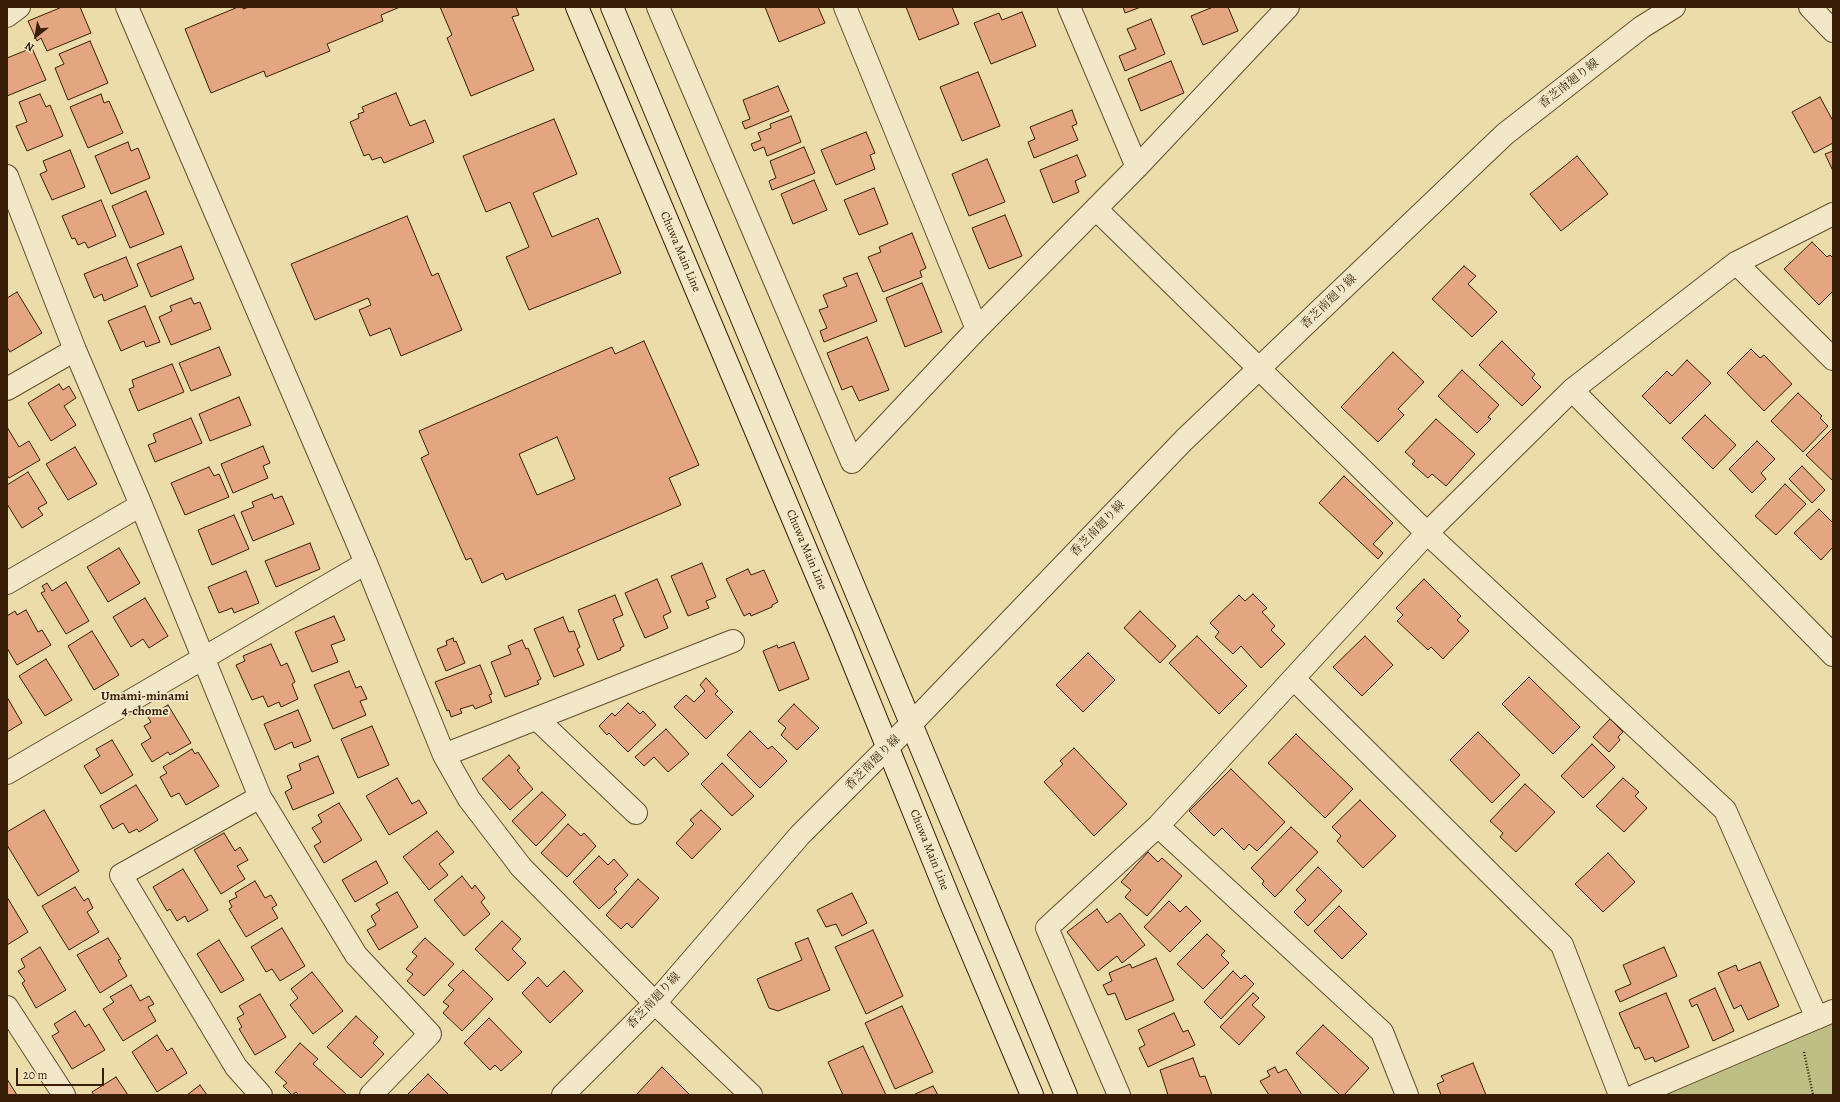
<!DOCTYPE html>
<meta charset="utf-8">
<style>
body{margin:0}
#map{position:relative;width:1840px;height:1102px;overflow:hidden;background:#ebdca9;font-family:Alegreya,serif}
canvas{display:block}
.frame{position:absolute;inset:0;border:8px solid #381e06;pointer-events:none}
.north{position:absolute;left:16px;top:16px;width:40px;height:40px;-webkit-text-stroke:3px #f2e8c7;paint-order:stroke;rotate:211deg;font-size:11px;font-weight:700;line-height:16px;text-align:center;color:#381e06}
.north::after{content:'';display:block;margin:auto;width:14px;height:18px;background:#381e06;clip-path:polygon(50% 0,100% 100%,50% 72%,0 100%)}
.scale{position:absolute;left:16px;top:1068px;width:88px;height:18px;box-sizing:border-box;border:2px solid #381e06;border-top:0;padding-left:5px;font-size:12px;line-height:14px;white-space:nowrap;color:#381e06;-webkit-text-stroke:3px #f2e8c7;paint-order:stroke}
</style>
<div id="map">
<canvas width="1840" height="1102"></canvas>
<div class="frame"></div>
<div class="north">N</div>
<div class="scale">20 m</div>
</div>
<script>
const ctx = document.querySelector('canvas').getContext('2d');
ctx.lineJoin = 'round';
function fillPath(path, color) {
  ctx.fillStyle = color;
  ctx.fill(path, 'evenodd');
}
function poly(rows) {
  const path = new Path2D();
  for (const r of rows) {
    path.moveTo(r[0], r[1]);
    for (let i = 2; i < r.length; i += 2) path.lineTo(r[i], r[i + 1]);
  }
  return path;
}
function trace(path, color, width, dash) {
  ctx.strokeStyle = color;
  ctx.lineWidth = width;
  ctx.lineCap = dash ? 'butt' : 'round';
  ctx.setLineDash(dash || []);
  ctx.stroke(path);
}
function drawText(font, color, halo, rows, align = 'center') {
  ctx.font = font + ' Alegreya,"Noto Serif JP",serif';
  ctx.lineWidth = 4;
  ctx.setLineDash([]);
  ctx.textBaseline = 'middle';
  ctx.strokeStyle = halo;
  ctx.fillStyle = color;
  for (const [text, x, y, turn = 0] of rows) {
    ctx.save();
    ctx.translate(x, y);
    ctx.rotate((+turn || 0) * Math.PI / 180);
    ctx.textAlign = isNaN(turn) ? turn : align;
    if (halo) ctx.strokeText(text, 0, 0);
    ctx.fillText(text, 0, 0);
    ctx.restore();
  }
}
const green = poly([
 [1833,1024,1833,1095,1667,1095,1801,1038]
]);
const building = poly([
 [62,7,80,7,91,33,47,51,41,38,37,41,28,21,62,7],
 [238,7,243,7,243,9,249,7,400,7,381,15,383,21,327,44,330,51,266,77,264,71,211,93,185,29,238,7],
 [440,7,516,7,519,15,512,17,534,70,471,96,447,38,452,35,440,7],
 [765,7,818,7,825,23,779,42,765,7],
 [906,7,952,7,959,24,919,40,906,7],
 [1123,7,1141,7,1125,13,1123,7],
 [1213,7,1228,7,1238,31,1203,45,1191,16,1213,7],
 [1022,12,1036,46,991,64,974,23,999,13,1002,20,1022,12],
 [1151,19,1165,54,1125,71,1119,56,1136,49,1127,29,1151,19],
 [90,41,108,83,68,100,55,68,64,64,59,54,90,41],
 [32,48,46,80,7,96,7,58,32,48],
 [1171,61,1184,93,1141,111,1128,79,1171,61],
 [978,72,1000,126,962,141,940,87,978,72],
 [778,86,789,111,745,129,742,122,750,119,743,100,778,86],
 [396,93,410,126,425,120,434,142,384,163,381,157,372,160,369,154,364,156,350,122,359,118,358,114,364,112,362,107,396,93],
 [40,94,46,107,50,105,63,136,27,151,16,126,27,122,19,102,40,94],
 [101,94,104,103,109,101,123,133,88,148,70,107,101,94],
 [1820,97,1833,121,1833,143,1814,153,1792,112,1820,97],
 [1072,110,1077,124,1072,126,1078,140,1034,158,1028,142,1035,139,1030,127,1072,110],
 [791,116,801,142,767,156,764,147,754,151,751,144,761,140,758,133,771,128,770,124,791,116],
 [554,119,577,174,533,193,552,237,598,218,621,273,529,310,506,257,529,247,510,202,486,212,463,156,554,119],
 [866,132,875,153,870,155,875,169,836,185,821,150,866,132],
 [128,142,131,151,138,148,150,178,111,194,95,156,128,142],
 [804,147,815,173,772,190,769,181,776,178,770,161,804,147],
 [70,150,85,187,52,200,40,174,47,171,43,161,70,150],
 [1833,151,1833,171,1825,154,1833,151],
 [1077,155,1086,176,1075,181,1079,192,1053,203,1040,170,1077,155],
 [1577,156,1608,194,1561,231,1530,194,1577,156],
 [987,159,1005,202,969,216,952,174,987,159],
 [814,180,827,210,793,224,781,194,814,180],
 [874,188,888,224,859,235,844,200,874,188],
 [146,191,164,234,130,248,112,206,146,191],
 [101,200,116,236,88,248,85,242,78,245,75,238,72,239,62,216,101,200],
 [1005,215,1022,256,989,269,972,228,1005,215],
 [407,216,432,276,438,273,462,330,401,356,390,328,370,336,359,310,371,305,368,298,315,320,291,264,407,216],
 [912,233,926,268,920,271,922,277,883,292,868,257,881,252,879,247,912,233],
 [1812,242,1827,257,1830,255,1833,258,1833,291,1819,305,1784,269,1812,242],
 [181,246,194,279,151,297,137,264,181,246],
 [126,257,138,286,104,301,102,294,94,298,84,274,126,257],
 [1464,266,1476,276,1468,284,1497,312,1472,337,1432,299,1464,266],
 [857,273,877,321,824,342,820,331,827,328,819,310,828,307,823,295,847,286,843,278,857,273],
 [922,283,942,332,905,347,886,298,922,283],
 [17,292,42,333,10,352,7,347,7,298,17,292],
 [191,298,194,304,200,302,211,329,171,345,159,317,172,311,170,306,191,298],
 [145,306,160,342,146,347,144,341,121,351,108,321,145,306],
 [867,337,889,390,859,401,852,386,842,390,827,353,867,337],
 [644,341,699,465,669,478,681,505,506,580,503,573,482,583,471,558,466,560,421,458,429,454,419,431,612,347,615,354,644,341],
 [557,437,575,479,537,495,519,454,557,437],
 [1502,341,1535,374,1532,378,1541,387,1522,406,1479,365,1502,341],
 [219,347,231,375,191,391,179,363,219,347],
 [1751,349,1760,358,1764,355,1792,384,1764,411,1727,373,1751,349],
 [1393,352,1424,382,1398,409,1404,415,1378,442,1341,407,1393,352],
 [1687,360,1711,383,1670,424,1642,396,1667,371,1672,376,1687,360],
 [172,364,184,392,138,411,129,389,134,387,132,380,172,364],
 [1462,370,1499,405,1488,417,1491,419,1477,433,1438,396,1462,370],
 [59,384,63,390,69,386,76,398,64,406,76,425,51,441,28,403,59,384],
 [1798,393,1822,416,1820,418,1828,426,1803,452,1771,421,1798,393],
 [239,397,251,425,210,441,199,414,239,397],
 [1705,415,1736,445,1713,469,1682,438,1705,415],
 [191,418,202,443,155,462,148,445,156,442,153,434,191,418],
 [1436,419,1475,454,1446,486,1432,474,1428,478,1412,464,1415,461,1405,452,1436,419],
 [7,427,19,447,29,441,40,460,9,478,7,475,7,427],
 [1833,428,1833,480,1832,480,1806,455,1833,428],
 [1757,441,1775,459,1761,473,1766,479,1752,493,1729,469,1757,441],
 [263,446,270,463,263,466,268,478,233,493,221,464,263,446],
 [75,447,97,484,68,500,46,464,75,447],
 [1802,466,1825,490,1812,503,1789,479,1802,466],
 [209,467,214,476,219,474,229,497,185,515,171,483,209,467],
 [28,472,47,503,38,508,43,515,22,528,7,504,7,485,28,472],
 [1344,476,1393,523,1373,544,1383,553,1378,559,1319,503,1344,476],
 [1785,484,1806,504,1776,535,1755,516,1785,484],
 [272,494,274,499,282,496,294,524,253,541,241,512,254,507,252,502,272,494],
 [1819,509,1833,523,1833,547,1821,560,1794,533,1819,509],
 [234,515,249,549,212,565,198,530,234,515],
 [310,543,320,569,276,587,265,561,310,543],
 [119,548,140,583,108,602,87,567,119,548],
 [702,563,716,597,706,601,709,608,688,616,671,576,702,563],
 [748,569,751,575,764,570,778,602,772,605,772,607,751,616,750,613,744,616,726,579,748,569],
 [246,571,259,603,234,613,232,608,219,613,208,587,246,571],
 [657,579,671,612,663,616,668,628,645,638,625,593,657,579],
 [1424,579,1461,616,1457,620,1469,631,1443,659,1431,647,1428,650,1397,621,1403,615,1396,608,1424,579],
 [66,582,89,621,66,634,41,593,45,591,42,586,47,583,52,591,66,582],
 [1253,594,1267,608,1262,612,1275,626,1271,630,1285,644,1261,668,1241,646,1233,654,1215,637,1219,632,1210,623,1239,595,1245,601,1253,594],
 [615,595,623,615,613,619,624,646,620,648,621,650,598,660,578,610,615,595],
 [145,598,168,636,149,648,143,639,131,647,113,617,145,598],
 [26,610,38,632,42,630,51,645,17,665,7,648,7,616,15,611,17,615,26,610],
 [1140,611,1176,646,1160,663,1124,628,1140,611],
 [334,616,345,640,331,645,338,662,312,672,295,632,334,616],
 [563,617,569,632,574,631,580,647,577,649,584,665,554,677,534,629,563,617],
 [92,631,119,675,94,690,68,646,92,631],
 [1197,636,1247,686,1219,714,1169,663,1197,636],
 [1365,636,1393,665,1362,696,1333,667,1365,636],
 [453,638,454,642,456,641,465,663,446,671,437,649,447,645,446,641,453,638],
 [522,640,526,649,528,648,541,679,537,681,539,684,505,697,491,662,511,654,508,646,522,640],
 [794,642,809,679,779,691,763,651,777,645,778,648,794,642],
 [271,644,281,666,287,663,295,682,292,684,298,699,281,707,279,702,268,707,263,696,252,700,236,665,245,661,243,656,271,644],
 [1088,653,1115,680,1083,712,1056,685,1088,653],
 [46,659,72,700,45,716,19,676,46,659],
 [480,665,492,694,489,695,492,702,475,709,473,705,460,709,462,713,451,717,449,710,447,711,435,682,480,665],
 [349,671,356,688,361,686,367,699,360,701,366,715,333,729,314,685,349,671],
 [1529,677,1580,727,1553,754,1502,704,1529,677],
 [706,678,718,691,715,694,733,712,706,739,674,707,686,695,694,702,705,691,700,685,706,678],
 [7,697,22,723,7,732,7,697],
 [628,703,640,714,643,711,656,725,628,752,609,733,607,735,599,726,612,713,615,716,628,703],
 [794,704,819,728,797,750,781,735,786,728,778,721,794,704],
 [168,705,191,743,170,755,168,752,152,762,141,744,151,738,144,726,151,722,148,717,168,705],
 [298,710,311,741,294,748,292,742,275,750,264,724,298,710],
 [1610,719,1623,732,1618,737,1620,740,1609,752,1593,737,1610,719],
 [372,726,389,765,358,778,341,739,372,726],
 [666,729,689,754,668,772,654,757,644,766,635,757,666,729],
 [750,731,768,749,772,746,787,761,760,788,727,755,750,731],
 [1478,732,1520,775,1492,803,1450,760,1478,732],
 [1296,734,1353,789,1325,818,1268,763,1296,734],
 [112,740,133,775,101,794,84,766,100,756,96,749,112,740],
 [1592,744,1615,767,1583,798,1561,776,1592,744],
 [1074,748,1127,804,1094,836,1044,782,1063,764,1060,761,1074,748],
 [192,749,195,754,198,752,219,786,186,805,179,793,171,797,160,777,167,773,163,767,192,749],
 [509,755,520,768,517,770,533,789,510,810,482,779,509,755],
 [318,756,334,793,293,810,285,792,292,788,287,776,301,770,299,764,318,756],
 [722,763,754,796,732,816,701,784,722,763],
 [1231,769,1285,822,1257,851,1249,844,1244,850,1222,828,1214,836,1189,811,1231,769],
 [397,778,412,804,419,800,427,813,389,835,366,796,397,778],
 [1623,778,1639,792,1635,796,1647,808,1624,832,1596,806,1623,778],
 [1525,784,1555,812,1516,852,1500,837,1503,833,1490,821,1525,784],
 [136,785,158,820,139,832,137,829,129,833,123,823,113,829,100,806,136,785],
 [542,792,566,815,536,846,512,821,542,792],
 [1360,800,1396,836,1363,868,1337,841,1341,836,1332,827,1360,800],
 [339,803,362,840,324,863,314,846,321,842,312,828,322,822,318,815,339,803],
 [44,810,79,871,38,896,7,845,7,832,44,810],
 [701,810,721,829,692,859,676,843,694,824,690,820,701,810],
 [568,824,581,836,584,833,596,846,567,877,541,853,568,824],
 [1291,827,1318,852,1275,897,1262,884,1264,881,1251,868,1291,827],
 [437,831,454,852,439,864,448,875,429,890,403,857,437,831],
 [224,833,235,851,240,847,248,860,237,866,245,879,221,894,194,850,224,833],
 [1148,852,1158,862,1162,858,1182,876,1147,916,1125,897,1131,890,1121,882,1148,852],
 [1608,853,1635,882,1603,912,1575,884,1608,853],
 [599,856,608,865,614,859,628,875,614,889,617,892,599,909,573,882,599,856],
 [376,861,388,883,355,902,342,880,376,861],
 [1318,867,1342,891,1308,926,1294,912,1306,900,1296,890,1318,867],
 [183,869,208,910,188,922,185,916,177,921,170,909,167,911,153,887,183,869],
 [462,876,472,889,475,885,485,898,481,902,490,914,464,936,434,900,462,876],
 [638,879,659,898,632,928,627,923,621,929,606,915,638,879],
 [255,881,265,898,271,895,277,905,272,908,278,918,246,937,229,909,232,907,229,901,237,897,235,893,255,881],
 [75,887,84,901,88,898,93,908,87,912,99,932,69,950,42,906,75,887],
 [397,892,418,927,379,950,367,930,376,925,371,916,380,910,376,904,397,892],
 [852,893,867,923,842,936,836,924,826,927,817,910,852,893],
 [7,897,28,932,7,945,7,897],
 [1169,901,1180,912,1186,906,1201,921,1170,952,1144,927,1169,901],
 [1339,906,1367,934,1342,959,1314,931,1339,906],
 [1097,909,1107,923,1120,913,1145,945,1122,963,1117,956,1098,971,1067,932,1097,909],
 [502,921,521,939,512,949,526,963,508,981,475,949,502,921],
 [282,928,305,966,280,981,272,969,266,972,251,947,282,928],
 [873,930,903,996,866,1014,835,947,873,930],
 [1207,934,1225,951,1221,955,1229,963,1203,989,1177,964,1207,934],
 [108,938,121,959,118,960,127,976,100,993,77,955,108,938],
 [425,938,454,964,424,996,407,981,413,974,406,969,417,956,412,952,425,938],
 [808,938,830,990,778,1011,769,1008,757,979,802,960,795,943,808,938],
 [219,940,244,980,221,993,197,954,219,940],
 [40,947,66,990,36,1008,22,983,25,981,18,971,25,967,21,959,40,947],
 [1664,947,1677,976,1620,1002,1615,991,1631,984,1623,965,1664,947],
 [1156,958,1174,1000,1126,1020,1115,993,1108,995,1103,985,1112,981,1109,973,1130,964,1132,968,1156,958],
 [1760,962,1779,1006,1748,1020,1741,1005,1734,1009,1718,973,1736,965,1738,971,1760,962],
 [463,970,493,999,462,1031,443,1013,449,1006,443,1002,454,990,448,985,463,970],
 [564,971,583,991,550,1023,522,993,538,977,547,987,564,971],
 [1233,971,1241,979,1245,975,1254,984,1221,1019,1204,1002,1233,971],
 [312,972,343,1011,313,1034,290,1005,298,998,291,989,312,972],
 [131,985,140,1001,149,996,154,1004,148,1007,156,1021,123,1041,103,1009,114,1002,110,997,131,985],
 [1715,988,1734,1031,1713,1041,1697,1004,1692,1007,1689,1000,1715,988],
 [1253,993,1259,998,1252,1005,1265,1017,1239,1045,1220,1027,1253,993],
 [1666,993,1689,1047,1655,1062,1653,1057,1645,1060,1639,1047,1635,1049,1619,1013,1666,993],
 [260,994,286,1037,255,1055,239,1029,242,1027,237,1018,244,1014,239,1006,260,994],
 [902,1006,933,1072,895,1089,865,1023,902,1006],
 [75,1011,85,1027,89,1024,105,1050,72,1069,52,1036,59,1032,54,1024,75,1011],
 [1174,1013,1183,1032,1188,1030,1195,1045,1148,1067,1139,1048,1145,1045,1138,1030,1174,1013],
 [356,1016,378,1037,373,1043,384,1054,361,1078,327,1047,356,1016],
 [489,1018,522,1052,501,1071,495,1065,490,1070,464,1043,489,1018],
 [1323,1025,1369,1068,1344,1095,1340,1095,1296,1053,1323,1025],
 [157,1035,167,1051,172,1048,187,1073,157,1092,132,1052,157,1035],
 [300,1043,318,1059,313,1064,346,1094,345,1095,299,1095,296,1092,292,1095,283,1086,287,1083,275,1072,300,1043],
 [863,1046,886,1095,843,1095,828,1062,863,1046],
 [1193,1058,1200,1077,1205,1076,1212,1095,1168,1095,1160,1070,1193,1058],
 [1473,1063,1486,1095,1441,1095,1437,1084,1444,1081,1441,1076,1473,1063],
 [662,1067,690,1095,636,1095,662,1067],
 [1275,1067,1278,1073,1286,1069,1302,1095,1269,1095,1260,1081,1270,1076,1267,1071,1275,1067],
 [428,1074,449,1095,407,1095,428,1074],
 [116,1077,128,1095,94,1095,92,1092,116,1077],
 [7,1079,17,1095,7,1095,7,1079],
 [200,1085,207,1095,187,1095,200,1085],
 [933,1086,938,1095,913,1095,933,1086]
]);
const path = poly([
 [1804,1052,1813,1095]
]);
const minor = poly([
 [127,7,366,563,444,755,469,799,521,867,655,1003,751,1095],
 [658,7,852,462,977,329,1137,167,1288,7],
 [845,7,977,329],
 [1069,7,1137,167],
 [7,16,19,7],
 [7,176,75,350,141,505,260,797,356,955,430,1034,371,1095],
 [1096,209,1427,533,1725,810,1817,1018],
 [1736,263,1833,359],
 [7,389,75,350],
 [1572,390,1833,655],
 [7,583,141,505],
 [1294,679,1562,945,1620,1095],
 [537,719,636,813],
 [444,755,733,641],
 [7,773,366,563],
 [260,797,121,875,236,1067,261,1095],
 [1158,826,1382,1032,1407,1095],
 [7,1007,64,1095],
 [1119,1095,1047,928,1158,826,1427,533,1572,390,1736,263,1833,214],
 [1636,1095,1833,1011]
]);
const tertiary = poly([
 [1810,7,1833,31],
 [563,1095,655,1003,800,835,910,725,1184,440,1505,134,1642,27,1674,7]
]);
const secondary = poly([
 [577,7,842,635,952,906,1032,1095],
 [612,7,1066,1095]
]);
const streetNames = [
 ["香芝南廻り線",1569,84,-38],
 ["Chuwa Main Line",680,252,67],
 ["香芝南廻り線",1329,302,-44],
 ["香芝南廻り線",1098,529,-46],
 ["Chuwa Main Line",806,550,67],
 ["香芝南廻り線",873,763,-45],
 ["Chuwa Main Line",929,850,68],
 ["香芝南廻り線",654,1001,-47]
];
const neighbourhoodNames = [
 ["Umami-minami",145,697],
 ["4-chome",145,712]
];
fillPath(green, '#bdbf84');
fillPath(building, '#e4a680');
trace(building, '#381e06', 1);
trace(minor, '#654e2f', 24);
trace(tertiary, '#654e2f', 24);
trace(secondary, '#381e06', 24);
trace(path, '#381e06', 2.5, [1, 2]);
trace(minor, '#f2e8c7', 22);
trace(tertiary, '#f2e8c7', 22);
trace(secondary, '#f2e8c7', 22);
drawText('12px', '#381e06', '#f2e8c7', streetNames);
drawText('bold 13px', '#381e06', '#f2e8c7', neighbourhoodNames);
</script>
